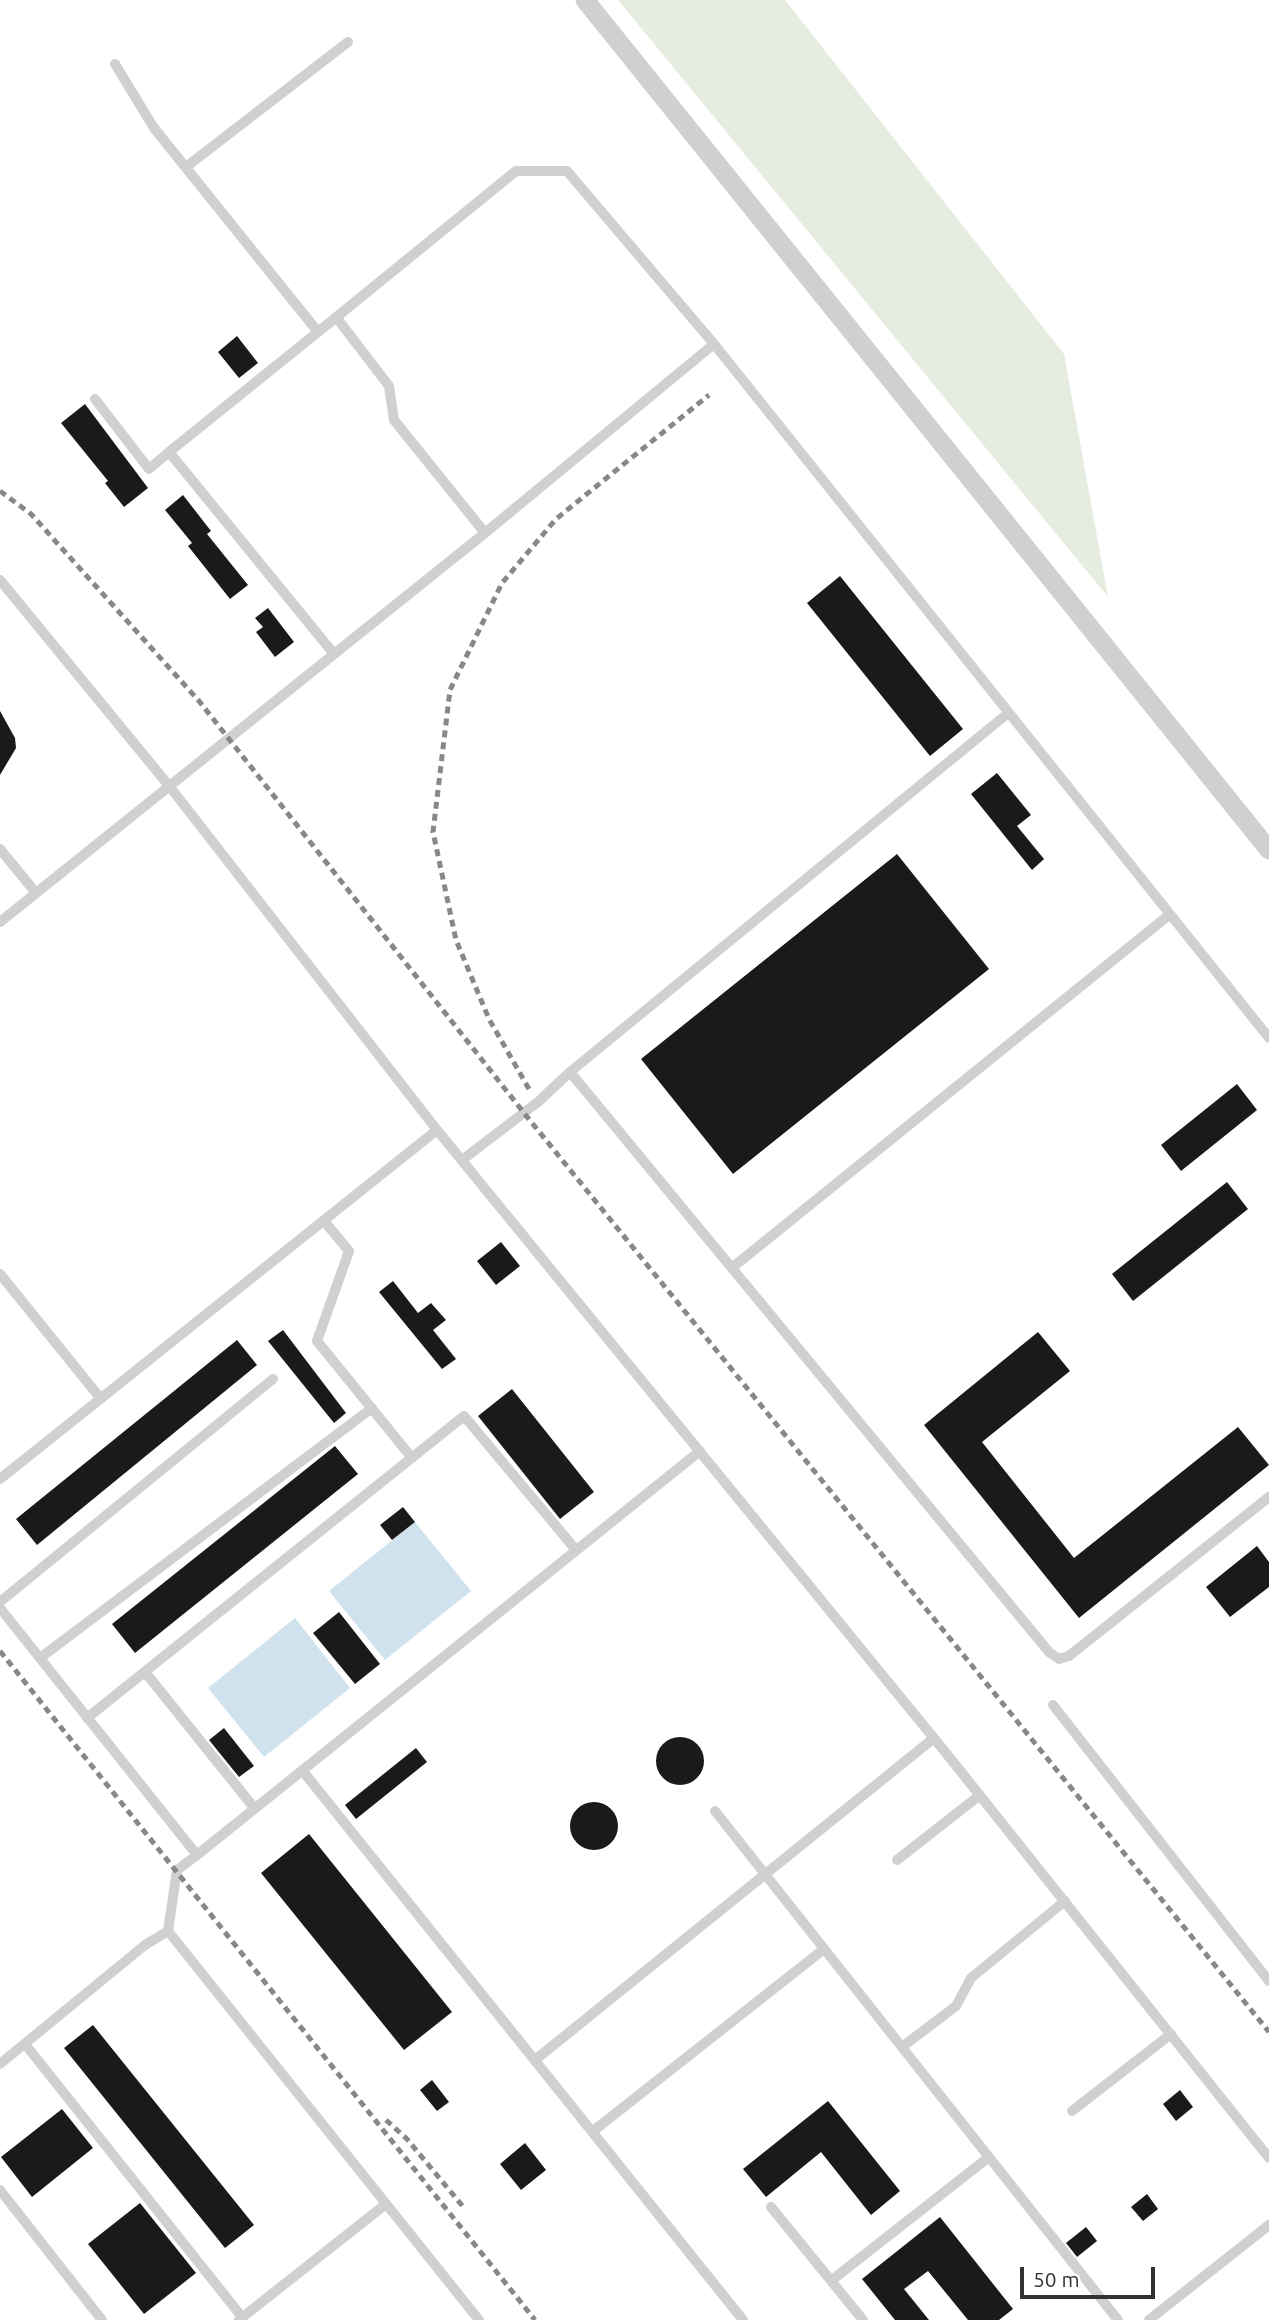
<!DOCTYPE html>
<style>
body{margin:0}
#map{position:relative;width:1269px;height:2320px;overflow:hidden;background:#fff;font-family:Ubuntu,sans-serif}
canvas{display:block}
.scale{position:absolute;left:1020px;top:2267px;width:135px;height:32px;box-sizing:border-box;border:4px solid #333;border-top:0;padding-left:9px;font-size:21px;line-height:24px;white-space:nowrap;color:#333;-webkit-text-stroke:5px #fff;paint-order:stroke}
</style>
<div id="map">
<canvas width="1269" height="2320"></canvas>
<div class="scale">50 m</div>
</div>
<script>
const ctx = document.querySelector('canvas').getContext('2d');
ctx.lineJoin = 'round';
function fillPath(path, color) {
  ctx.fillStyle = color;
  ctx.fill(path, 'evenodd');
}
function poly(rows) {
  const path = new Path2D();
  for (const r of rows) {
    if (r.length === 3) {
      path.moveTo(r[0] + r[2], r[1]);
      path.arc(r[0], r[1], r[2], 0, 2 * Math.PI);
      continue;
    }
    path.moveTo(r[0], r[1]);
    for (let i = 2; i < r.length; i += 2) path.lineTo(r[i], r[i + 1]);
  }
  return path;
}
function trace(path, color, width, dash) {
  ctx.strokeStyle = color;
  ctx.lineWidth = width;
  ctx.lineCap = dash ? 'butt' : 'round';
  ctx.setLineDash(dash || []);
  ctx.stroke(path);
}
const green = poly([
 [618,0,785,0,1064,354,1108,597]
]);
const water = poly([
 [415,1522,471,1591,385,1660,329,1591],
 [295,1618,350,1688,264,1757,208,1688]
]);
const building = poly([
 [237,336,258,363,239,378,218,352],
 [85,404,148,488,124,507,105,483,108,481,61,423],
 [183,495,211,531,207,534,248,585,230,599,188,546,192,543,165,510],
 [840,576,963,729,930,756,807,603],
 [268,608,294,642,275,657,256,632,263,627,255,618],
 [0,711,15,738,16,748,0,775],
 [997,773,1031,815,1017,826,1044,859,1032,870,971,794],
 [897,854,989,969,733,1174,641,1059],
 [1237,1084,1257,1110,1181,1171,1161,1145],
 [1227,1182,1248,1209,1133,1301,1112,1274],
 [501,1242,520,1266,496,1285,477,1261],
 [393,1281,418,1313,431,1303,446,1320,433,1330,456,1359,442,1369,379,1292],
 [283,1330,346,1413,334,1423,268,1341],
 [1038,1332,1070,1371,982,1442,1074,1558,1238,1427,1269,1465,1079,1618,924,1425],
 [237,1340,257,1365,37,1545,16,1519],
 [512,1389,594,1492,560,1519,478,1416],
 [335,1446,358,1474,135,1653,112,1624],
 [403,1507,415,1522,392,1540,380,1525],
 [1257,1546,1269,1562,1269,1587,1230,1617,1206,1587],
 [339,1612,380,1664,355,1684,313,1633],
 [224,1728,254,1766,239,1777,209,1740],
 [680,1761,24],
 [416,1748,427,1762,356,1819,345,1805],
 [594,1826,24],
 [309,1834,452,2012,404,2050,261,1873],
 [93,2025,254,2225,225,2248,64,2048],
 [432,2080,449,2102,437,2111,420,2090],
 [1180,2090,1193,2107,1176,2121,1163,2104],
 [828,2101,900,2191,871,2215,821,2152,766,2197,743,2169],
 [62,2109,93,2148,32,2197,1,2157],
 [525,2143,546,2170,521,2190,500,2164],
 [1147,2194,1158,2209,1143,2221,1131,2207],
 [140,2203,196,2273,144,2314,88,2244],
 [940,2217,1013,2309,999,2320,968,2320,928,2271,904,2289,929,2320,895,2320,862,2279],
 [1086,2227,1097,2241,1077,2257,1066,2243]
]);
const service = poly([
 [115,64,154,128,318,332,516,171,567,171,714,344],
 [186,167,348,42],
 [336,317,389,386,394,420,485,533],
 [318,332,169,452,334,654],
 [95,399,149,469,169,452],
 [0,580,170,787,437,1130,946,1753,1269,2158],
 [0,849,36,893],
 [0,922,485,533,714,344,1269,1038],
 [570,1072,1049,1652,1059,1659,1069,1656,1269,1497],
 [462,1160,538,1102,570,1072,1007,714],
 [324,1221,349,1251,317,1341,412,1458],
 [733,1267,1169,915],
 [0,1274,101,1399],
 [0,1479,437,1130],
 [0,1602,273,1379],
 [0,1608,197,1855,177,1870,168,1931,479,2320],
 [40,1658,372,1408],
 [145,1672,255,1809],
 [1053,1705,1269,1981],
 [87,1718,464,1416,576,1550],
 [302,1770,743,2320],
 [715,1811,1118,2320],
 [197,1855,700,1451],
 [897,1860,980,1795],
 [25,2044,242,2317],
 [902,2047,956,2006,971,1978,1065,1901],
 [535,2060,934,1738],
 [0,2064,145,1945,168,1931],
 [1072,2111,1171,2034],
 [592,2132,824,1949],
 [0,2190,102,2320],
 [771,2207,863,2320],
 [832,2280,989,2157],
 [239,2320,386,2204],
 [1149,2320,1269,2225]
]);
const minor = poly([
 [585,0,1269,850]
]);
const rail = poly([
 [0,491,31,514,199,701,524,1113,1269,2032],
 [529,1089,489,1019,456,940,433,832,450,690,502,583,556,519,709,395],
 [0,1651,535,2320],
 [386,2120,407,2139,465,2209]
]);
fillPath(green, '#e6ecdf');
fillPath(water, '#cfe2ee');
fillPath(building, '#1a1a1a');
trace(service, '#d0d0d0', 10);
trace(minor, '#d0d0d0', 19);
trace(rail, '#888', 5, [7, 5]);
</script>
